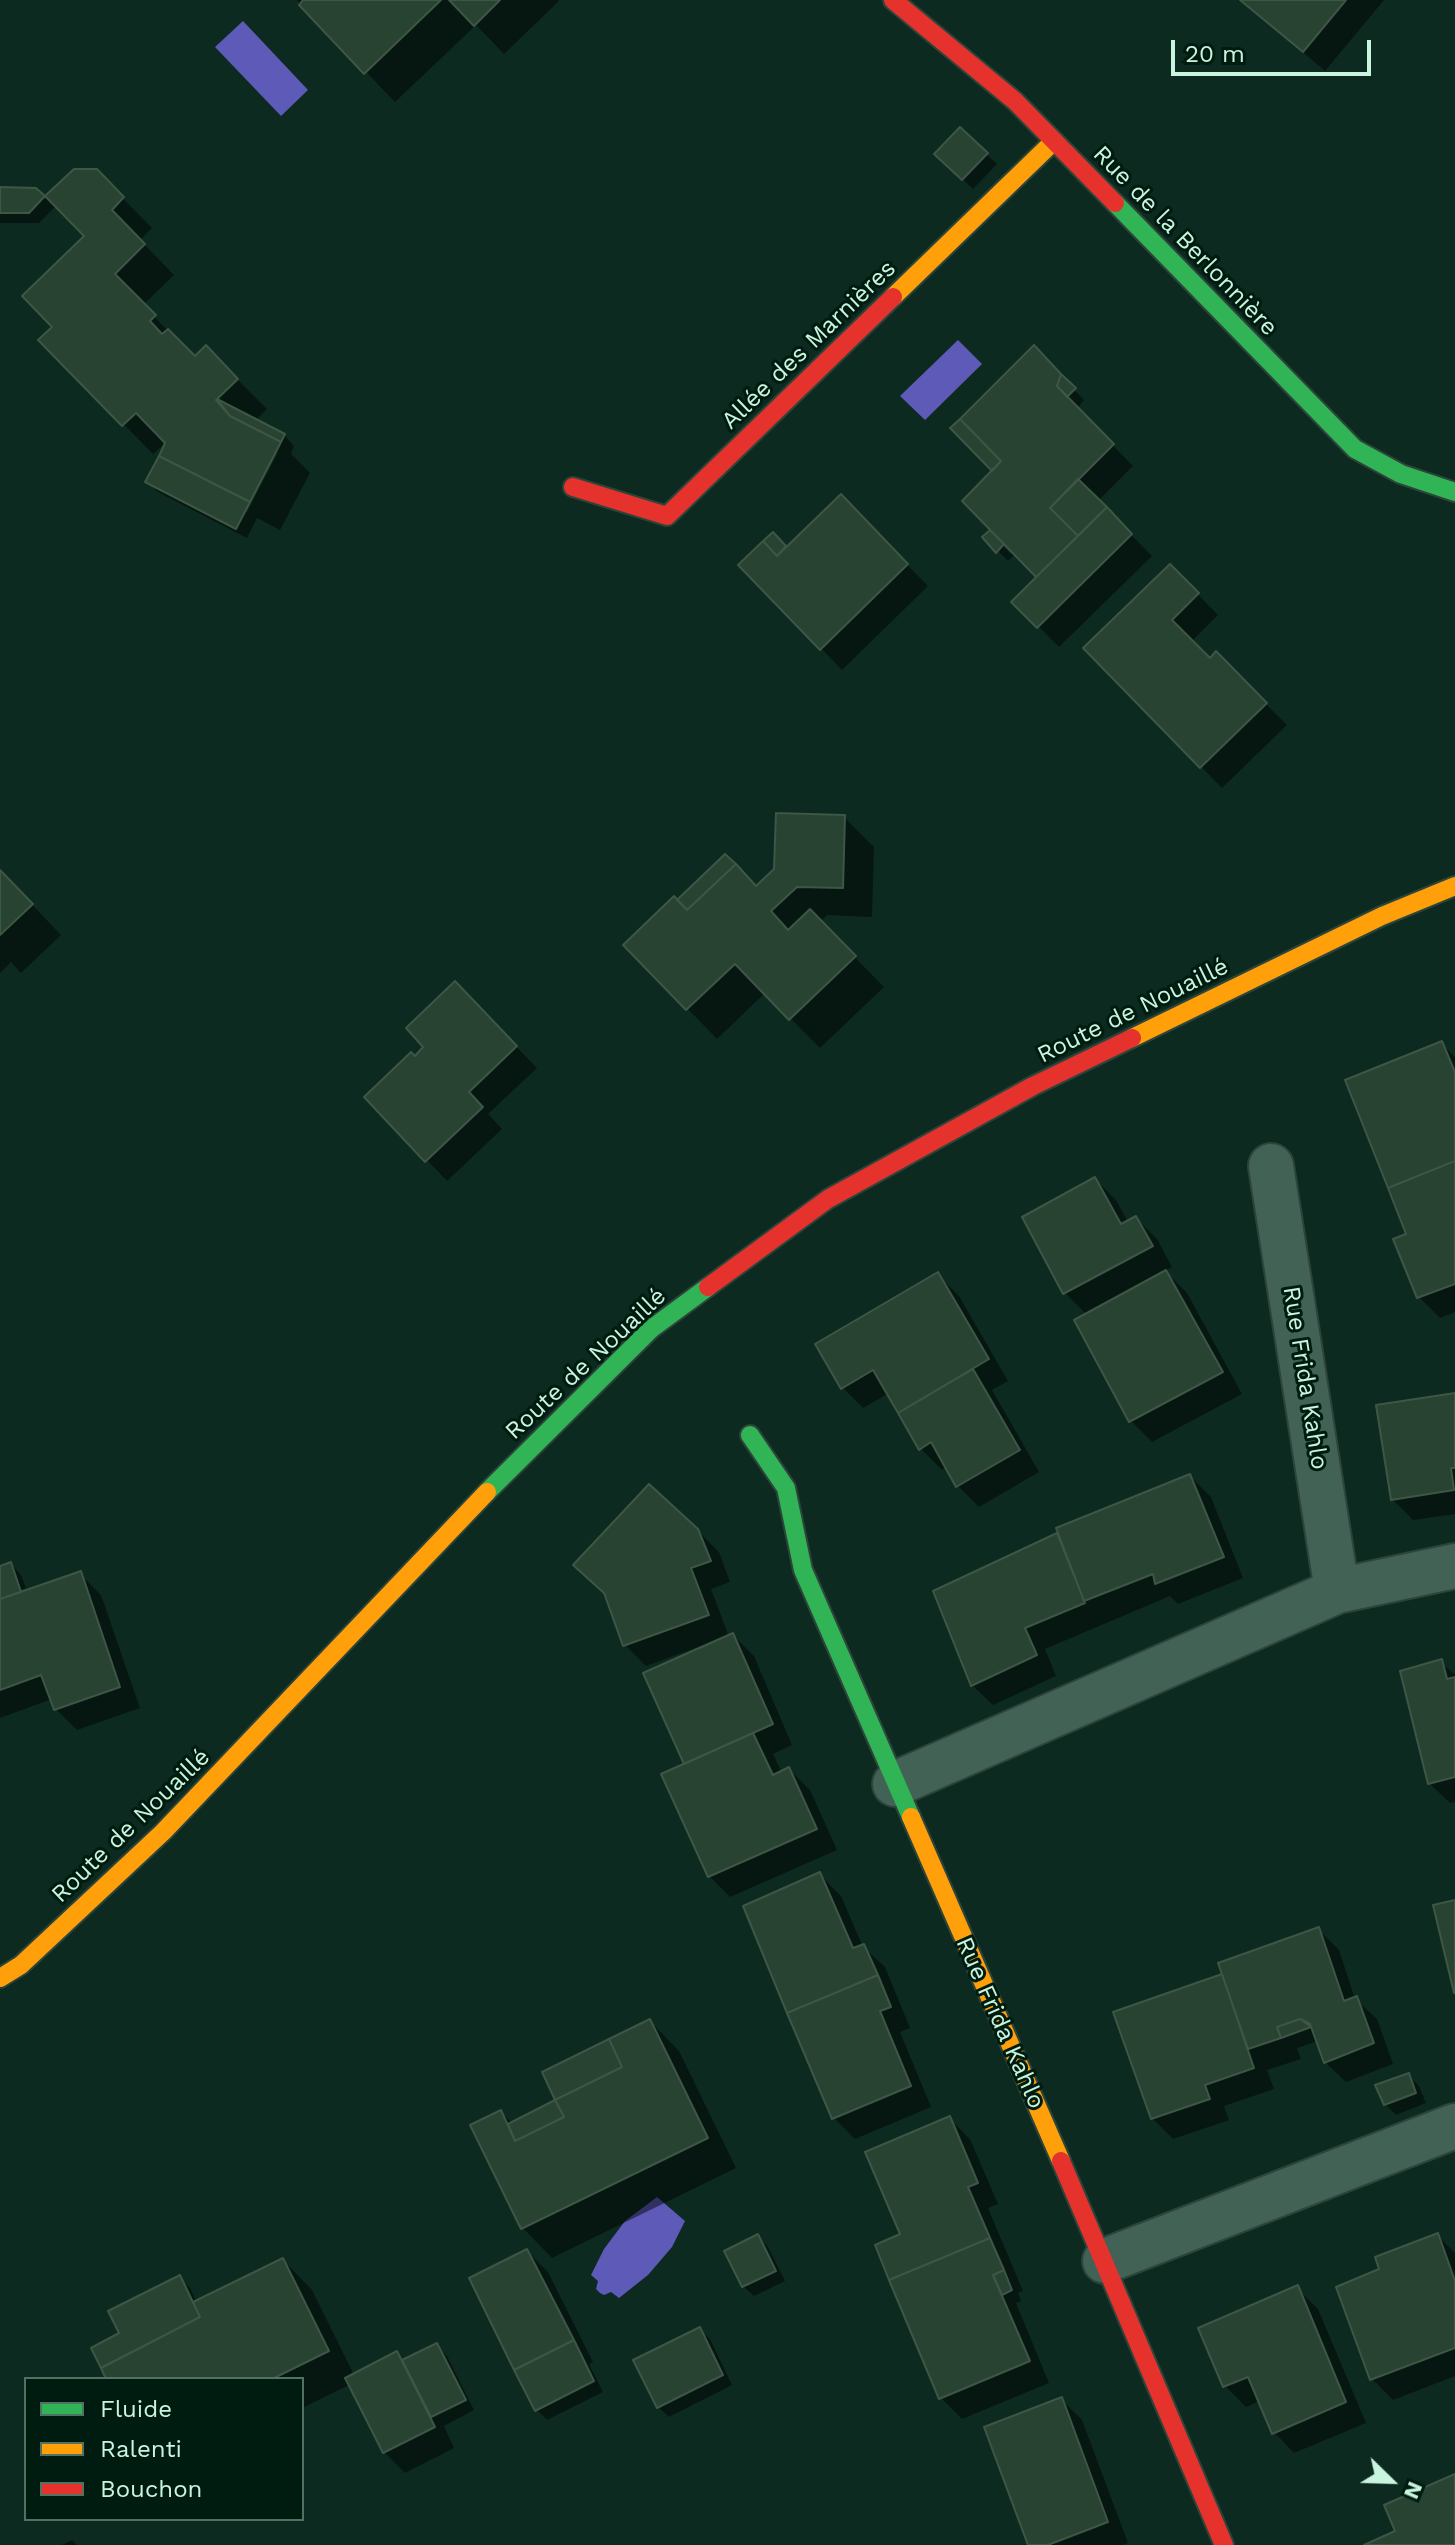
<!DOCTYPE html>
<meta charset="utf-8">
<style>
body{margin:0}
#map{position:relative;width:1455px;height:2545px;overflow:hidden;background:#0d2a20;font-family:"Work Sans",sans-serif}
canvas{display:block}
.legend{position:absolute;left:24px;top:2377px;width:280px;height:144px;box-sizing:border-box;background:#001b10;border:2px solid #507263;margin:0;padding:10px 14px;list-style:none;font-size:24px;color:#c9f5df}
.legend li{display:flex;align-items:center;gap:16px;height:40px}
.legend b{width:40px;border:2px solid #507263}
.north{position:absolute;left:1351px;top:2441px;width:80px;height:80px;-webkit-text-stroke:6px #001b10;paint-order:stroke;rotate:113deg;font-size:22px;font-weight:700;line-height:32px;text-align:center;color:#c9f5df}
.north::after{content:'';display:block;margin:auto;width:28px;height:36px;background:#c9f5df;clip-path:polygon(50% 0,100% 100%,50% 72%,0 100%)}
.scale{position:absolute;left:1171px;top:40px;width:200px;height:36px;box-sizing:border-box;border:4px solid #c9f5df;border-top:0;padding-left:10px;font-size:24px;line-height:28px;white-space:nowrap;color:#c9f5df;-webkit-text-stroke:6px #001b10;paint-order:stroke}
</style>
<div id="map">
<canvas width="1455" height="2545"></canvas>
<ul class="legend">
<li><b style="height:10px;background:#30b455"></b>Fluide</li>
<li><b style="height:10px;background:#ff9f0a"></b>Ralenti</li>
<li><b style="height:10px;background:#e5322d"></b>Bouchon</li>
</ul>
<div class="north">N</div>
<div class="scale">20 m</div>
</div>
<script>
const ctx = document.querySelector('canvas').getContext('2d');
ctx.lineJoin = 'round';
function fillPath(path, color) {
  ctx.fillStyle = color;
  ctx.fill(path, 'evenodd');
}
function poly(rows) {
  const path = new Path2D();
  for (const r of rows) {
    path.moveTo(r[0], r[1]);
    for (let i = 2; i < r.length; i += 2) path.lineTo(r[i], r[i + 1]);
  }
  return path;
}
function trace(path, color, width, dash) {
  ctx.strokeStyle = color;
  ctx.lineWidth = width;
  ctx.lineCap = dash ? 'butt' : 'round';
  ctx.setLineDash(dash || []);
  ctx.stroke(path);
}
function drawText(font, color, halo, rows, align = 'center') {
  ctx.font = font + ' "Work Sans",sans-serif';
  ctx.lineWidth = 6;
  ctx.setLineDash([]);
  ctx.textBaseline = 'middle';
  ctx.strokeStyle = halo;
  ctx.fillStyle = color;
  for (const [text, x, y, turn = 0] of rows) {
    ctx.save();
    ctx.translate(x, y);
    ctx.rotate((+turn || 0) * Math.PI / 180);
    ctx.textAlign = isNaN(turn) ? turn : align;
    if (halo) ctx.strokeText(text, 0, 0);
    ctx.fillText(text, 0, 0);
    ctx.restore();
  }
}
const water = poly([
 [243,21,308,90,281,116,215,47],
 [958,340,982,364,925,420,900,396],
 [657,2197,685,2221,672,2247,648,2275,619,2298,611,2292,604,2295,600,2293,596,2289,598,2281,591,2275,604,2249,625,2221]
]);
const shadow = poly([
 [297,0,558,0,559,1,504,54,476,25,395,102],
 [1242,0,1384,0,1325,71],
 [960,130,997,164,973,189,937,154],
 [75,171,96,171,152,228,140,240,174,275,143,305,195,359,235,377,267,409,255,421,284,435,294,446,291,454,310,473,280,530,257,518,247,538,158,492,148,482,169,440,153,454,41,340,55,327,87,236,57,205,39,223,0,223,0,189,35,190,45,199],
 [274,452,278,452,247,512,243,510],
 [1034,348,1084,400,1077,409,1133,466,1098,501,1152,556,1059,647,1014,602,1039,577,1016,553,1008,561,985,538,990,533,1011,554,1014,552,995,470],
 [861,518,928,586,842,670,741,565,783,564,786,561,766,541,773,534,787,549],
 [1170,566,1218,615,1191,642,1210,661,1216,654,1287,725,1222,788,1086,648],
 [844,817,874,847,872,917,827,915,820,922,884,987,820,1048,765,993,717,1039,626,945,677,903,757,888],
 [0,871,61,935,21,973,11,962,0,973],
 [476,1005,537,1068,488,1114,502,1129,447,1181,427,1160,415,1059],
 [1442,1044,1455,1057,1455,1312,1440,1318,1419,1297,1409,1235],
 [1095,1179,1116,1200,1128,1222,1136,1218,1157,1239,1172,1267,1165,1271,1187,1293,1242,1394,1152,1442,1131,1421,1077,1321,1087,1315,1065,1293],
 [938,1275,959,1296,1008,1381,992,1390,1039,1472,979,1507,958,1486,947,1466,942,1470,921,1449,889,1393,863,1408,842,1387],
 [1455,1395,1455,1514,1413,1520,1392,1499],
 [1190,1476,1211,1497,1243,1578,1178,1604,1170,1596,1045,1649,1056,1676,993,1705,972,1685,935,1592],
 [697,1530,719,1552,730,1582,711,1589,729,1637,733,1635,754,1656,792,1745,773,1754,782,1773,789,1769,810,1790,837,1850,730,1897,709,1876,687,1765,701,1646,646,1666,625,1645],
 [11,1564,21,1575,26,1588,0,1597,0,1568],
 [80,1574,101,1595,140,1708,77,1730,56,1709,52,1699,0,1718,0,1602],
 [1441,1662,1455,1675,1455,1802,1450,1803,1429,1783],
 [820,1875,841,1896,863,1947,885,1967,910,2028,900,2032,931,2107,855,2139,834,2118],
 [1318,1929,1339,1950,1355,1999,1377,2019,1393,2064,1346,2082,1325,2062,1318,2041,1297,2048,1301,2059,1267,2070,1274,2089,1224,2106,1229,2120,1173,2139,1152,2118,1224,1975],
 [650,2021,679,2051,736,2168,552,2258,523,2228,501,2112,513,2124,558,2101],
 [1409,2076,1419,2086,1426,2103,1396,2115,1385,2104],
 [950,2119,970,2139,998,2204,988,2208,1023,2291,1018,2293,1021,2301,1016,2303,1049,2383,962,2419,941,2398,902,2235],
 [1437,2235,1455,2253,1455,2376,1393,2400,1372,2379,1381,2270],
 [758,2236,768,2247,785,2281,754,2296,743,2286],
 [527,2251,548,2272,593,2362,589,2364,603,2392,547,2420,537,2410],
 [283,2260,312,2290,354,2375,397,2353,404,2361,436,2345,447,2356,474,2410,444,2426,454,2448,405,2473,384,2452,351,2384,302,2408,302,2379,109,2379,122,2334,179,2277,190,2288,197,2303],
 [1297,2288,1318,2309,1366,2423,1294,2453,1274,2432,1260,2401,1246,2407,1225,2386],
 [699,2329,710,2339,732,2385,669,2417,658,2407],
 [1061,2399,1082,2420,1128,2543,1122,2545,1030,2545],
 [72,2540,77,2545,62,2545]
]);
const building = poly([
 [303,0,441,0,364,74,299,5,303,0],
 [449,0,500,0,474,26,449,0],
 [1240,0,1346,0,1303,52,1240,0],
 [960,127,988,153,962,180,934,154,960,127],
 [74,169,97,169,124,197,112,210,145,244,115,274,156,315,150,321,162,334,168,329,195,356,206,345,238,379,216,400,230,416,281,442,250,502,159,456,165,443,136,413,122,426,38,340,52,327,22,296,84,236,45,196,74,169],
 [0,187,36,188,45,196,29,213,0,213,0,187],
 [1034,345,1061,374,1057,386,1114,444,1050,508,1078,536,1036,577,962,501,1001,461,960,419,1034,345],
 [1061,374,1076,388,1067,397,1057,386,1061,374],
 [217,399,285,434,281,442,230,416,217,399],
 [960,419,1001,461,992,471,950,428,960,419],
 [159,456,250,502,236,529,145,482,159,456],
 [1078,479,1107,507,1078,536,1050,508,1078,479],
 [841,494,908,564,820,650,738,565,763,541,777,556,841,494],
 [1107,507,1132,534,1037,628,1011,602,1107,507],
 [990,530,1004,544,996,553,982,537,990,530],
 [773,532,786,546,777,556,763,541,773,532],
 [1170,564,1199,593,1172,620,1210,658,1216,651,1267,703,1200,768,1083,648,1170,564],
 [776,813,845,815,843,888,797,887,771,911,788,930,810,909,856,956,789,1020,735,964,686,1010,623,945,674,896,687,910,736,864,756,886,774,869,776,813],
 [725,854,736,864,687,910,677,900,725,854],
 [0,870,33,904,0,935,0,870],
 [455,981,517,1046,469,1092,483,1107,425,1162,364,1097,411,1052,415,1056,423,1047,406,1028,455,981],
 [1442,1041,1455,1072,1455,1161,1388,1188,1345,1080,1442,1041],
 [1455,1161,1455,1284,1417,1298,1393,1239,1406,1234,1388,1188,1455,1161],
 [1095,1177,1121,1224,1136,1216,1153,1246,1063,1294,1022,1217,1095,1177],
 [1166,1270,1223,1372,1129,1422,1074,1320,1166,1270],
 [938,1272,989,1359,898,1413,873,1370,841,1389,815,1344,938,1272],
 [973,1369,1020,1450,956,1487,931,1442,919,1450,898,1413,973,1369],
 [1455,1393,1455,1468,1451,1468,1454,1490,1391,1500,1376,1405,1455,1393],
 [1190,1474,1224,1557,1155,1584,1153,1574,1084,1601,1056,1528,1190,1474],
 [649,1484,698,1529,711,1561,691,1568,709,1615,623,1646,604,1593,573,1565,649,1484],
 [1057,1533,1085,1603,1025,1628,1037,1655,971,1686,933,1591,1057,1533],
 [11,1562,21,1592,0,1599,0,1566,11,1562],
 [81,1571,120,1687,54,1710,41,1675,0,1690,0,1599,81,1571],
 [733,1633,773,1724,684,1764,643,1673,733,1633],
 [1442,1659,1447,1679,1455,1677,1455,1777,1428,1784,1400,1671,1442,1659],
 [753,1733,773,1775,789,1767,817,1829,708,1877,661,1774,753,1733],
 [820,1872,853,1948,864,1944,878,1975,787,2013,743,1906,820,1872],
 [1455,1900,1455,1993,1454,1993,1433,1905,1455,1900],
 [1319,1927,1344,2001,1357,1996,1374,2043,1324,2063,1310,2024,1300,2019,1277,2027,1281,2038,1248,2049,1218,1963,1319,1927],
 [1222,1974,1254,2068,1205,2085,1210,2099,1151,2119,1113,2012,1222,1974],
 [878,1975,891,2007,880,2011,911,2086,832,2119,787,2013,878,1975],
 [650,2019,708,2138,521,2229,470,2125,501,2110,515,2141,564,2117,555,2100,622,2067,609,2039,650,2019],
 [1300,2019,1311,2027,1281,2038,1277,2027,1300,2019],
 [609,2039,622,2067,555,2100,542,2072,609,2039],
 [1409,2073,1416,2093,1384,2105,1375,2085,1409,2073],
 [555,2100,564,2117,515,2141,508,2124,555,2100],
 [950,2116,978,2183,968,2187,990,2238,889,2280,875,2245,900,2234,865,2152,950,2116],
 [1438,2233,1455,2281,1455,2348,1370,2380,1336,2287,1379,2269,1375,2257,1438,2233],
 [758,2234,776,2271,742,2287,724,2251,758,2234],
 [990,2238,1004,2270,993,2275,1030,2361,939,2399,889,2280,990,2238],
 [527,2249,574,2340,514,2370,469,2278,527,2249],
 [283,2258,329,2351,272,2379,106,2379,101,2368,200,2317,193,2302,283,2258],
 [1004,2270,1012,2290,1002,2295,993,2275,1004,2270],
 [180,2275,200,2317,101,2368,91,2348,119,2333,108,2311,180,2275],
 [1298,2285,1346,2402,1272,2434,1248,2377,1223,2387,1198,2328,1298,2285],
 [700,2327,723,2375,657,2408,633,2360,700,2327],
 [574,2340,594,2381,535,2411,514,2370,574,2340],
 [437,2343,466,2400,431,2417,402,2360,437,2343],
 [397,2351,435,2427,383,2453,345,2378,397,2351],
 [1062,2397,1108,2522,1048,2545,1028,2545,984,2427,1062,2397],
 [1455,2474,1455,2545,1364,2545,1395,2531,1384,2505,1455,2474]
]);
const street = poly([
 [1271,1166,1337,1591],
 [895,1784,1337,1591,1455,1566],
 [1105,2261,1455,2126]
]);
const fast = poly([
 [1115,203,1355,449,1401,474,1455,492],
 [750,1435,786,1488,803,1570,911,1817],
 [487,1492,651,1329,708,1287]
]);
const slow = poly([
 [893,297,1054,141],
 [1132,1038,1382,916,1455,886],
 [911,1817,1061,2161],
 [0,1978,21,1965,163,1832,487,1492]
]);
const jam = poly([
 [893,0,1015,101,1115,203],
 [573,487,667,516,893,297],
 [708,1287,828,1199,1033,1086,1132,1038],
 [1061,2161,1224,2545]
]);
const streetNames = [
 ["Rue de la Berlonnière",1185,241,46],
 ["Allée des Marnières",809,345,-44],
 ["Route de Nouaillé",1133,1011,-26],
 ["Route de Nouaillé",586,1364,-43],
 ["Rue Frida Kahlo",1305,1378,81],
 ["Route de Nouaillé",131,1826,-44],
 ["Rue Frida Kahlo",1000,2023,66]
];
fillPath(water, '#5e5ab7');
fillPath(shadow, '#0007');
fillPath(building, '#284332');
trace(building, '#3e5646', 2);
trace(street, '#2d443a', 48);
trace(fast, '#2d443a', 22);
trace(slow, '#2d443a', 22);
trace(jam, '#2d443a', 22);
trace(street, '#426256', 44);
trace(fast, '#30b455', 18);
trace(slow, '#ff9f0a', 18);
trace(jam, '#e5322d', 18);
drawText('24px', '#c9f5df', '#001b10', streetNames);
</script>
